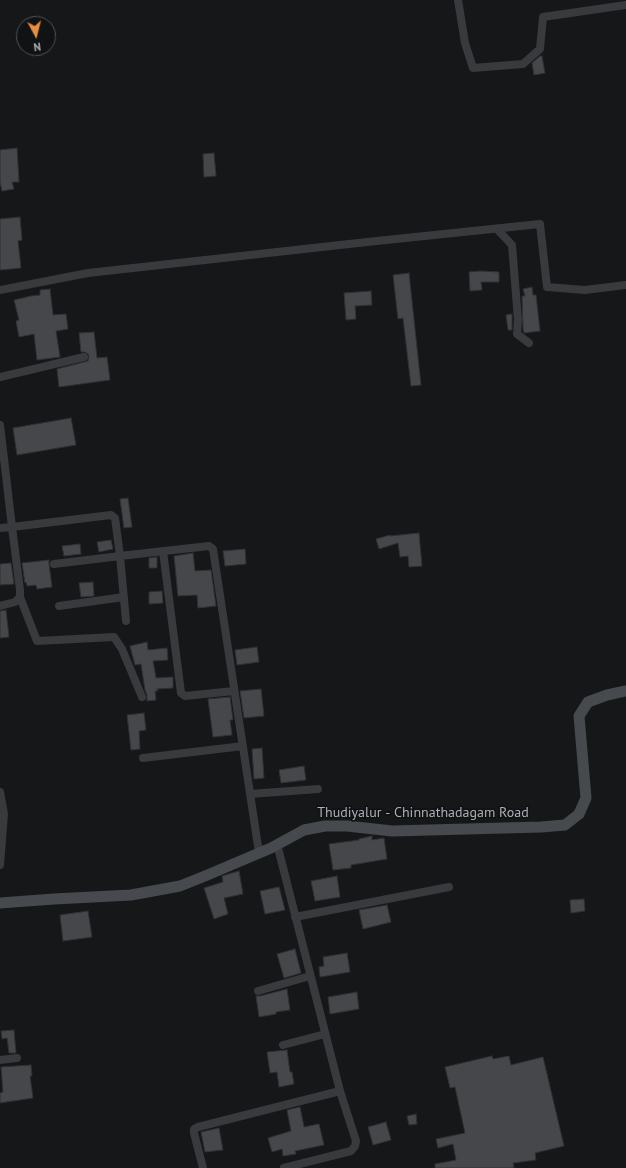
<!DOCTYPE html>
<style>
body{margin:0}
#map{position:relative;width:626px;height:1168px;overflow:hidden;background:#161718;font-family:"PT Sans",sans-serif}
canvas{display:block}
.north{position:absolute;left:16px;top:16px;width:40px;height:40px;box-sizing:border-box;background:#111213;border:1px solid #4e5155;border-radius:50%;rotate:173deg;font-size:11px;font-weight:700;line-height:16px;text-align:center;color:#a9b0b7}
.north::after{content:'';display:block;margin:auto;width:14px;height:18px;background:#e78f40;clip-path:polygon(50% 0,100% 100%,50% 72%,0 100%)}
</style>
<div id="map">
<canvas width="626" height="1168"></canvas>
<div class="north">N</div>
</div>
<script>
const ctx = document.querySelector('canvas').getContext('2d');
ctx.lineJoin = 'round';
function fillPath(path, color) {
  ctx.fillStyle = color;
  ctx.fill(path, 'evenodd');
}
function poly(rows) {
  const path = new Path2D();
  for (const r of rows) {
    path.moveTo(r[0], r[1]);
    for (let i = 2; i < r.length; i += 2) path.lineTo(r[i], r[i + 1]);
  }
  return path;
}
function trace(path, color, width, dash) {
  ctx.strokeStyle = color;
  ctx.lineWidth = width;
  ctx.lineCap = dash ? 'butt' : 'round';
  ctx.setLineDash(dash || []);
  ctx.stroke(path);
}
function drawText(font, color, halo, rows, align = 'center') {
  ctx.font = font + ' "PT Sans",sans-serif';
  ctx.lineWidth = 3.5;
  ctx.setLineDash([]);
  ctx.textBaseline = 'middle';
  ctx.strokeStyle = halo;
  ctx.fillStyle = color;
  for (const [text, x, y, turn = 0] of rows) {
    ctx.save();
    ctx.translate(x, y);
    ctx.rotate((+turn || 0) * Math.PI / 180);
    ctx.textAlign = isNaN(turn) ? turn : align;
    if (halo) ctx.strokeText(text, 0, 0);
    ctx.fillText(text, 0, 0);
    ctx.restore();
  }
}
const building = poly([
 [540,56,542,56,545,73,534,75,532,63,540,56],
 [17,148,19,182,12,182,14,189,2,191,0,182,0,150,17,148],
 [214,153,216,176,204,177,203,154,214,153],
 [20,217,22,240,18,241,21,268,0,270,0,219,20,217],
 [480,271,499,272,499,282,481,282,482,290,470,291,469,272,480,271],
 [409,273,421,385,411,386,403,318,398,319,393,275,409,273],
 [532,287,533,295,536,295,540,331,524,333,523,328,522,296,525,296,523,289,532,287],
 [50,289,53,315,66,314,68,329,56,331,60,357,37,360,34,334,19,337,16,321,19,320,14,300,31,296,40,295,40,290,50,289],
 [371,291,372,305,355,306,356,319,346,320,344,293,371,291],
 [512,314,512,330,508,330,506,315,512,314],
 [94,332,97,358,107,357,110,380,59,387,57,369,88,361,89,356,88,354,85,352,81,352,79,333,94,332],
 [71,418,76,445,17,455,13,428,71,418],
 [128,498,132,527,124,528,120,499,128,498],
 [419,533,422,566,409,567,408,556,400,557,398,543,379,549,376,539,390,535,390,536,419,533],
 [111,540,113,549,99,552,97,542,111,540],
 [80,544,81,554,64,556,62,546,80,544],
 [245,549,246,564,225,566,223,551,245,549],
 [193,553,195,571,211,570,216,606,198,608,197,595,178,596,174,556,193,553],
 [157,557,157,568,149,568,149,558,157,557],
 [49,560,49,564,52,587,37,589,36,585,27,586,26,582,25,583,22,563,49,560],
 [11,563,14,584,0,585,0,564,11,563],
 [93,582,94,596,81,597,79,583,93,582],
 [162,591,163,603,149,604,149,592,162,591],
 [6,610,9,637,0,638,0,611,6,610],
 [147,642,148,650,167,648,168,660,153,661,156,678,173,677,173,688,157,689,158,691,155,691,156,700,147,701,147,695,145,690,141,664,135,665,130,646,147,642],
 [257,647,259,662,237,665,235,650,257,647],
 [261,689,264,716,244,718,240,691,261,689],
 [230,697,233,720,230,720,232,735,213,737,208,699,230,697],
 [144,713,146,730,139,731,140,749,131,750,127,715,144,713],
 [262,748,264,778,254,779,252,749,262,748],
 [304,766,306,780,281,783,279,770,304,766],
 [372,836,372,840,384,838,387,859,351,865,351,868,333,870,329,844,359,840,359,839,372,836],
 [239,871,243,894,224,898,228,914,214,919,204,888,223,882,222,876,239,871],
 [337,876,340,897,315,901,311,881,337,876],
 [279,887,285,910,265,914,260,891,279,887],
 [584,899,585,911,571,913,570,900,584,899],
 [387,905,391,922,363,929,359,910,387,905],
 [88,911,92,937,63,941,60,915,88,911],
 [295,949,301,973,284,978,277,954,295,949],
 [347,953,350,972,320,977,319,967,324,966,323,957,347,953],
 [287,989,290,1010,276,1012,276,1014,259,1017,256,996,260,996,287,989],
 [357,992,359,1009,330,1014,328,997,357,992],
 [14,1030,16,1053,9,1053,7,1038,2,1039,1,1031,14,1030],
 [287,1050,290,1072,292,1072,294,1084,279,1087,277,1072,270,1073,267,1052,287,1050],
 [492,1056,493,1059,509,1056,511,1065,543,1057,564,1146,535,1153,536,1160,513,1163,514,1168,435,1168,435,1164,456,1160,453,1144,438,1148,436,1139,465,1133,455,1087,450,1088,445,1067,492,1056],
 [31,1065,32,1076,30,1076,33,1098,0,1103,0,1093,3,1092,1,1067,31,1065],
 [300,1107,304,1127,319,1124,324,1145,295,1151,296,1154,283,1156,282,1149,272,1152,268,1138,291,1131,287,1110,300,1107],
 [416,1114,417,1124,409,1125,407,1116,416,1114],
 [386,1122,391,1140,373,1145,368,1127,386,1122],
 [219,1128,223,1150,205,1152,201,1132,219,1128]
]);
const street = poly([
 [458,0,465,43,473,68,523,64,540,49,543,17,626,5],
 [497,229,512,245,518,320,517,334,529,343],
 [0,290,88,273,367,242,540,224,547,287,585,290,626,285],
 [0,377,84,357],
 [0,425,12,527,111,515,115,518,120,556,209,546,213,549,259,853],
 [0,528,12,527,20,590,20,597,15,602,0,606],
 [163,551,181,693,185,696,234,691],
 [54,564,120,556,126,621],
 [20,597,37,641,114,637,122,649,142,697],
 [59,606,124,597],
 [143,758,243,746],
 [0,792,4,814,0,865],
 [250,794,318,789],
 [277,844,340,1091,356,1141,355,1146,351,1151,284,1168],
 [295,917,449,887],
 [258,991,310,976],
 [283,1045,325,1034],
 [0,1060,17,1058],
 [203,1168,194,1133,194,1129,198,1127,340,1091]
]);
const secondary = poly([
 [0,903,54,899,131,895,180,886,205,876,271,848,304,830,325,826,347,826,392,831,541,827,565,825,579,814,586,798,579,716,588,702,607,695,626,691]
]);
const streetNames = [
 ["Thudiyalur - Chinnathadagam Road",423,813]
];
fillPath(building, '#46474b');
trace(building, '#313134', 1);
trace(street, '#383a3d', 8);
trace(secondary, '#46494d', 11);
drawText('14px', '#a9b0b7', '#111213', streetNames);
</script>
